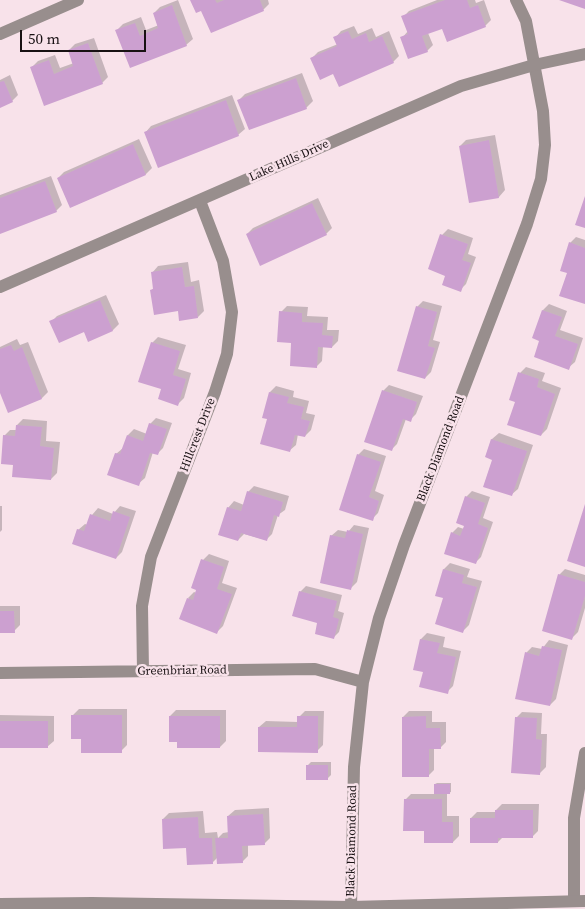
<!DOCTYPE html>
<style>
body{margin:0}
#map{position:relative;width:585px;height:909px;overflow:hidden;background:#f8e2ea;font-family:"Source Serif 4",serif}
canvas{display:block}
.scale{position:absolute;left:20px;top:30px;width:126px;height:22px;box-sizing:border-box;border:2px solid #181113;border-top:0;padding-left:6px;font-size:15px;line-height:18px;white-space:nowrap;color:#181113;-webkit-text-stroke:4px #f8e2ea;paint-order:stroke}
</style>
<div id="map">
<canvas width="585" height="909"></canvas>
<div class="scale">50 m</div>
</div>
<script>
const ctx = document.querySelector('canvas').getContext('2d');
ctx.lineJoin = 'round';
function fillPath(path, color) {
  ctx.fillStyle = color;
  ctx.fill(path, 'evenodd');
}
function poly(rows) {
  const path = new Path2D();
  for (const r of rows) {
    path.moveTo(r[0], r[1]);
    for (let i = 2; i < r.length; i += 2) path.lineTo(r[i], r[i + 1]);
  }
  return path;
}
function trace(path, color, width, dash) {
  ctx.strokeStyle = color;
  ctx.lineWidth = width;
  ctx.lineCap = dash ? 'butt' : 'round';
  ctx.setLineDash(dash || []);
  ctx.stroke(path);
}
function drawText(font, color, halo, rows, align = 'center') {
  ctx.font = font + ' "Source Serif 4",serif';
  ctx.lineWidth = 5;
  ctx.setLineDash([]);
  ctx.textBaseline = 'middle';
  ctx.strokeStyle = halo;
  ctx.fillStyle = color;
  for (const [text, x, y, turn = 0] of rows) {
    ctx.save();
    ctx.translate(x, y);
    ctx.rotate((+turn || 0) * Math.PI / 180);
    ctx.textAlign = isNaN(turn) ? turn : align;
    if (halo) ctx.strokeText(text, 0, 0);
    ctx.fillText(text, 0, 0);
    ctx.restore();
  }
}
const shadow = poly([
 [178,0,193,39,186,45,131,67,117,30,123,24,141,17,146,30,159,25,154,13,160,7],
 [192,0,268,0,269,4,263,10,202,9],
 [437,0,475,0,476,3,484,0,491,20,485,26,443,27,428,33,433,45,427,51,402,38,408,31,403,17,409,11],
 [354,26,358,34,372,28,376,37,389,31,399,56,393,62,334,73,312,58,318,52,338,44,335,38,341,31],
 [94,38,108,77,102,83,45,104,32,67,38,61,55,55,60,68,74,63,69,50,75,44],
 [302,73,313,101,306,108,239,100,245,94],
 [10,75,18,95,12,101,0,106,0,80],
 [232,95,245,129,238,135,145,133,151,126],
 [495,135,505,190,499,197,470,202,460,146,466,140],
 [139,139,152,168,146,174,71,207,58,178,64,172],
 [51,176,62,205,56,211,0,232,0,195],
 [318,198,332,228,326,234,247,234,253,228],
 [448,229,473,238,468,254,476,257,466,284,460,290,447,275,442,235],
 [576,237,585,240,585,303,568,272,570,243],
 [188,262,191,282,199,280,204,311,198,317,179,310,152,290,154,287,152,273,158,266],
 [106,295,119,324,113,330,88,340,84,331,51,322,57,316],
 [423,301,442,306,433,340,440,342,431,372,425,378,417,307],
 [549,304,567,311,560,330,583,338,575,362,568,368,541,340,534,337,543,310],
 [287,306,308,307,307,316,328,317,327,330,339,330,338,341,332,347,323,346,322,361,316,367,292,342,281,312],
 [158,337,186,345,178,369,191,373,184,398,178,404,162,388,152,343],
 [17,339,20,345,28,342,48,392,42,398,9,411,0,390,0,347],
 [526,367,545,373,542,381,561,388,547,429,541,435,516,401,520,373],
 [389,385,423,396,416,414,410,420,406,419,397,444,391,450,383,391],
 [276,386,294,391,293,397,309,401,306,413,315,415,311,430,305,436,298,434,296,445,289,451,268,418,264,417,270,392],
 [156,418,172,423,163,448,157,454,153,452,145,478,138,484,116,454,123,448,128,435,134,429,147,434,150,424],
 [23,419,47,421,46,441,60,442,57,473,51,479,14,464,4,436,10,430,17,430,17,425],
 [499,433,533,445,518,489,511,495,494,459,487,457,492,439],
 [364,449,386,456,375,491,384,495,378,513,372,519,358,455],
 [254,486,289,496,285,510,278,515,272,534,266,540,244,534,238,540,228,508,234,501,244,505,248,492],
 [472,491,490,497,483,518,493,522,481,557,475,563,452,533,458,527,464,529,466,497],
 [0,506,2,506,2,530,0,532],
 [120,506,136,511,122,552,116,558,78,530,85,524,88,525,92,515,98,508,113,514],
 [354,525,369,528,357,582,351,588,331,536,338,530,348,532],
 [209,554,229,561,222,583,237,588,223,626,217,632,188,598,194,592,197,593,203,560],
 [450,563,470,569,467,577,482,581,469,625,463,631,445,597,444,569],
 [565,569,585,575,585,608,578,632,572,638,559,575],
 [306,586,342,595,338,611,344,613,339,632,333,638,300,592],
 [0,588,0,606,20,606,20,625,14,631,0,632],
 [427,633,445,637,443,647,461,651,453,686,447,692,424,671,421,639],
 [549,640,568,645,556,699,550,705,526,653,532,647,542,649],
 [79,709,127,709,127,745,121,751,73,715],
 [176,710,226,710,226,741,220,747,179,740,170,716],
 [305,711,324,711,323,745,317,751,259,727,266,721,298,722,299,717],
 [409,711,432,711,432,722,446,722,446,742,440,748,434,748,434,770,428,776,403,717],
 [522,712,542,713,541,734,547,734,546,767,540,773,516,718],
 [0,715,54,716,54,741,47,747,0,747],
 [311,762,331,762,331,775,327,779,307,766],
 [437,783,451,783,451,792,447,793,447,816,459,816,459,836,453,842,425,830,405,800,411,794,435,794,435,784],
 [502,804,539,804,538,831,532,837,503,837,498,842,471,818,477,812,496,812,496,810],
 [269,808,270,838,264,844,248,845,248,856,242,862,218,857,212,863,187,847,163,819,169,813,203,811,205,833,217,832,218,838,223,833,229,832,228,816,235,810]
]);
const building = poly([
 [190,0,215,0,217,3,224,0,260,0,264,11,211,33,201,11,196,13],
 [445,0,467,0,470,8,478,5,486,27,447,42,442,29,422,36,428,52,408,59,400,37,408,34,401,16],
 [559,0,585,0,585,9],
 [172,5,187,46,130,68,115,30,135,23,140,36,158,28,153,13],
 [348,31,352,39,366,33,369,42,382,36,394,63,339,87,333,74,320,80,310,58,337,46,333,37],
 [88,43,103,84,44,106,30,67,49,60,54,74,73,66,68,50],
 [296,78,307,109,249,130,237,100],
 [4,81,13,102,0,108,0,82],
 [226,100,239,136,158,168,144,132],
 [489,140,499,198,469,203,459,146],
 [133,144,146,175,70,208,57,178],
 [45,181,57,212,0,234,0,198],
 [585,196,585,228,575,225],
 [312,203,327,235,260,266,246,234],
 [440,234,468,244,462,260,471,263,461,292,442,285,445,276,428,269],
 [569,242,585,248,585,304,559,296,567,273,560,271],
 [182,267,185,287,194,286,198,318,179,321,178,311,154,315,150,290,153,289,151,272],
 [100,300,113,331,88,342,84,332,59,343,49,321],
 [416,306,437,312,428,346,435,348,425,379,397,371],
 [542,310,562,317,555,336,578,344,569,370,534,357,539,341,532,338],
 [279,311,302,313,302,322,323,323,322,335,333,336,332,348,318,347,317,368,290,366,291,343,277,342],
 [151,342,180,351,173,375,186,379,178,406,158,399,161,389,138,382],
 [11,345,14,351,22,347,42,399,8,413,0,393,0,349],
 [518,372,539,379,537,387,555,394,541,436,507,425,515,402,509,400],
 [382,390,417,402,411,422,403,419,392,451,364,442],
 [269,392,289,397,287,403,304,407,301,419,310,421,305,437,295,435,290,452,260,444,267,419,262,418],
 [149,423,167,429,158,455,150,453,139,486,107,475,115,453,120,454,127,435,143,441],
 [16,425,42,427,40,446,54,448,51,480,12,477,13,465,1,464,3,435,15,436],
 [491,439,527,451,512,496,483,487,492,460,485,457],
 [357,454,381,462,369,497,379,501,373,521,339,510],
 [247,491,283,502,279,517,274,515,267,541,241,533,238,541,218,535,227,507,241,511],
 [465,496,485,503,478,524,488,528,476,564,444,554,451,532,460,536,464,526,456,523],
 [585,504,585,567,567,561],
 [113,511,130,517,116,559,72,544,77,529,84,531,90,514,110,521],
 [347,530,363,534,351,590,320,583,330,535,345,538],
 [201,559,224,567,217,589,232,594,217,634,179,619,187,598,193,600,196,590,191,588],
 [443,569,464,575,462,583,477,587,463,633,435,624,443,598,435,596],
 [558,574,585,582,585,596,572,640,542,631],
 [299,591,337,601,333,617,339,619,334,639,315,634,317,623,292,616],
 [0,611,14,611,15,633,0,633],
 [420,639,440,643,437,653,456,657,448,694,419,687,423,672,413,670],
 [542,646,562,650,550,706,515,699,525,652,539,656],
 [71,715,122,715,122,753,81,753,81,739,71,739],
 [169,716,220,716,220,748,177,748,177,742,169,742],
 [297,716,318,716,318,753,258,752,258,727,297,727],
 [426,716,426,728,440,728,441,749,429,749,429,777,402,777,402,717],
 [515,717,537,718,536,739,542,740,540,775,511,773],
 [0,721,48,721,48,748,0,748],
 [306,765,328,765,328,780,306,780],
 [434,784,450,784,450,794,434,794],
 [404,799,442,799,442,822,453,822,453,843,424,843,424,831,403,831],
 [495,810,533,810,533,838,498,838,498,843,470,843,470,818,495,818],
 [263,814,265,845,242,846,243,863,217,864,215,838,228,838,227,816],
 [198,817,199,838,212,838,213,864,187,865,186,848,163,849,162,819]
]);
const minor = poly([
 [0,34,78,0],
 [143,671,142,606,151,557,215,392,227,354,232,312,223,261,200,201],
 [0,673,315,669,363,682],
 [574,901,574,818,585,753],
 [351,907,354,767,363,682,379,618,404,545,527,224,541,179,545,145,543,111,526,21,516,0]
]);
const tertiary = poly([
 [0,287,461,86,534,65,585,54],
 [0,904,92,903,351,907,585,901]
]);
const streetNames = [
 ["Lake Hills Drive",289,161,-24],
 ["Hillcrest Drive",198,435,-69],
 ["Black Diamond Road",441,449,-69],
 ["Greenbriar Road",182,671,-1],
 ["Black Diamond Road",352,841,-89]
];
fillPath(shadow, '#0003');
fillPath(building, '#cca0d0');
trace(minor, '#988e8d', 12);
trace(tertiary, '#988e8d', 12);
drawText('12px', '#181113', '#f8e2ea', streetNames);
</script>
